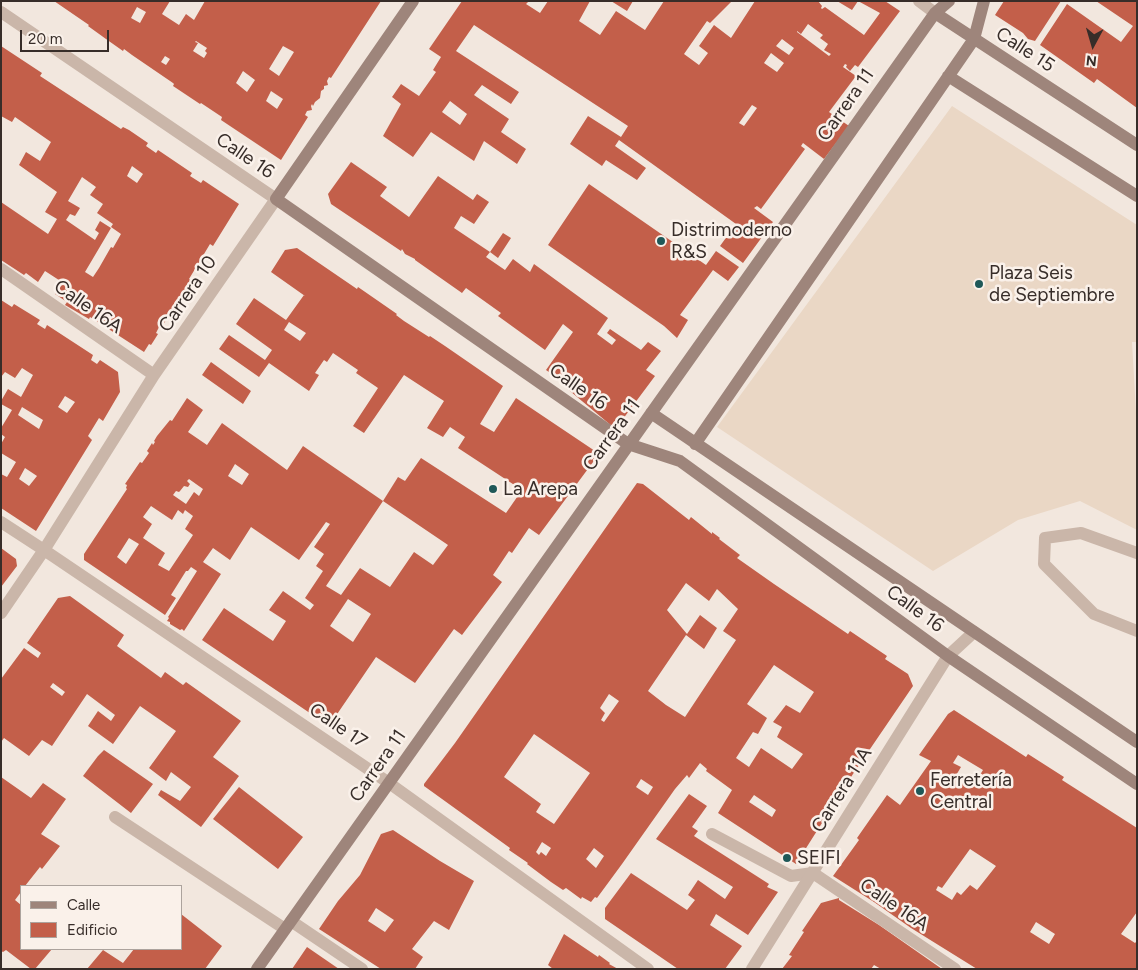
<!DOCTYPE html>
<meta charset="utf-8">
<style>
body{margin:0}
#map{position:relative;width:1138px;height:970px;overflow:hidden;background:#f2e7de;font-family:Figtree,sans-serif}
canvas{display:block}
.frame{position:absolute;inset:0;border:2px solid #372d29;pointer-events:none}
.legend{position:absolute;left:20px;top:885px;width:162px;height:65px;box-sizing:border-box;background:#faf1ea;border:1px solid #aca39d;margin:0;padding:6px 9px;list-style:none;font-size:15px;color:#372d29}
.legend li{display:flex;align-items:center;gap:10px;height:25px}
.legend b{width:25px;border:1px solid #aca39d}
.north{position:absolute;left:1068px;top:20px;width:50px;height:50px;-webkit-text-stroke:4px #faf1ea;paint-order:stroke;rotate:186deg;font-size:14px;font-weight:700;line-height:20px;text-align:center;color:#372d29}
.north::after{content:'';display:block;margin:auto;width:18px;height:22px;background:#372d29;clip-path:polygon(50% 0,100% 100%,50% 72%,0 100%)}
.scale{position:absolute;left:20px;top:30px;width:89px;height:22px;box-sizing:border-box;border:2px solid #372d29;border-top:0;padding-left:6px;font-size:15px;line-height:18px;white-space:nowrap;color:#372d29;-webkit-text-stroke:4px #faf1ea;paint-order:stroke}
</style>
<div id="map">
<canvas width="1138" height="970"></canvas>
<div class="frame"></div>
<ul class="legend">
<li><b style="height:6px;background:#9e857b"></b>Calle</li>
<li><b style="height:14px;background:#c35f4a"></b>Edificio</li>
</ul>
<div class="north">N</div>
<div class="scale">20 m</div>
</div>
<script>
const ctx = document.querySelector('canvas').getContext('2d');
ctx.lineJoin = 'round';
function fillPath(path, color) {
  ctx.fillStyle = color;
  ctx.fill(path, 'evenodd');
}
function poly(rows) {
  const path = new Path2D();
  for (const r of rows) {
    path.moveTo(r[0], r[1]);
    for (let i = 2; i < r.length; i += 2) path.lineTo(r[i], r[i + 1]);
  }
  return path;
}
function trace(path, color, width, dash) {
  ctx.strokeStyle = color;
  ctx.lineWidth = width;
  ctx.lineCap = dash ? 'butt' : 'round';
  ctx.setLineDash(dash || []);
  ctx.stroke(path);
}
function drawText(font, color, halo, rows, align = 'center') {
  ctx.font = font + ' Figtree,sans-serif';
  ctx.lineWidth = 5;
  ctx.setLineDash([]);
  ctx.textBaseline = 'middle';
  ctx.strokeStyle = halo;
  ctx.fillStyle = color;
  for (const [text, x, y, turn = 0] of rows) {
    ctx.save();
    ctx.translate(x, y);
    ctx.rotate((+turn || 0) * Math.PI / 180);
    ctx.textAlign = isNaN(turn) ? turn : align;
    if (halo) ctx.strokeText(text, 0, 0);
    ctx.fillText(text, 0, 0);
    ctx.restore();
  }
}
const plaza = poly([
 [952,106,1137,225,1137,342,1132,342,1136,412,1137,413,1137,530,1080,501,1018,520,933,571,717,427]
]);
const building = poly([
 [54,1,170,1,162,14,179,25,186,14,194,20,205,1,381,1,331,78,329,77,327,81,328,85,324,86,324,89,321,91,320,98,315,102,313,106,312,104,311,106,312,110,307,111,305,115,308,117,281,160,221,120,222,117,201,103,200,104,173,86,174,84,173,83,132,55,124,49,123,51,106,39,88,26,89,25],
 [137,7,146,12,140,23,131,18],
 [196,41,207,48,205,51,207,53,204,58,193,51,198,43,195,42],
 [283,46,294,52,279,76,269,69],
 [165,56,170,59,166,65,161,62],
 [243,71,255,80,247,92,236,83],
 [271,91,283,99,277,109,266,101],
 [462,1,529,1,526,4,540,13,548,1,590,1,579,21,600,35,616,11,645,30,664,1,732,1,710,23,707,21,684,54,699,65,708,53,699,46,714,25,731,38,755,1,818,1,822,6,821,8,822,9,825,7,864,35,880,13,858,1,885,1,900,11,858,67,855,65,850,71,846,67,847,65,845,64,843,67,856,76,829,112,849,126,824,159,803,143,801,146,805,149,761,209,757,206,754,208,773,222,743,263,720,246,736,224,619,140,615,146,646,168,637,180,606,160,602,166,570,144,588,116,621,137,628,126,474,25,456,51,519,92,511,104,482,85,474,95,509,119,501,132,526,149,517,164,484,141,474,161,431,132,413,157,383,136,401,104,392,97,401,84,419,96,436,72,433,70,441,57,429,49],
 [808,24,823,35,820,38,828,44,824,50,831,54,829,56,797,32,797,31,801,34],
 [782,39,794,48,789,55,776,46],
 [771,53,784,63,777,72,764,63],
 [450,101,467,114,460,125,442,112],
 [752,105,757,108,744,126,739,123],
 [611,1,633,1,627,11],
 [837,1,858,1,852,10],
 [1004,1,1061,1,1035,41,1028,39,1023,33,995,15],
 [1096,1,1137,1,1137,108,1097,79,1094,83,1040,45,1067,4,1121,42,1133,26],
 [1,46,42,73,40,76,121,129,123,127,129,130,148,143,146,146,156,153,158,150,192,173,190,176,201,183,203,180,239,204,213,246,210,244,189,279,192,281,186,291,188,292,185,296,184,295,178,304,176,303,176,305,177,305,177,307,176,310,169,315,161,328,159,327,156,333,158,334,153,342,151,345,149,344,144,352,90,317,89,319,65,305,67,302,55,294,62,282,45,271,38,282,26,273,24,275,1,260,1,202,48,234,57,219,45,212,57,192,19,165,26,152,40,161,51,142,15,117,12,122,1,116],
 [132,166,143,174,137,183,127,176],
 [82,177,96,187,90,195,103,204,97,213,113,224,111,227,121,234,113,248,111,247,99,268,93,277,85,272,111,228,100,221,95,230,99,233,95,240,66,220,70,214,75,216,80,208,68,201],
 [351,162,387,187,380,196,409,217,438,176,473,200,477,194,489,202,474,224,461,216,454,228,490,252,486,257,505,270,513,259,530,272,534,264,608,318,597,334,612,345,616,340,607,333,610,329,641,350,648,342,661,351,646,370,655,376,617,427,613,427,564,386,566,384,546,370,573,332,563,324,545,350,498,316,501,313,466,288,462,293,415,260,415,259,405,254,402,249,401,251,331,204,328,194],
 [589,184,706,265,716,251,739,267,728,281,713,270,680,315,688,320,677,338,664,326,548,245],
 [503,233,511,238,498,258,490,252],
 [297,248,357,289,358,287,397,314,396,315,404,321,429,337,430,336,445,346,503,386,480,424,494,432,516,398,595,451,596,458,539,535,529,528,512,553,509,551,493,575,502,582,462,635,454,629,415,683,376,657,329,726,202,640,224,608,273,641,286,621,269,610,283,591,310,610,314,605,305,598,323,571,316,566,324,554,314,547,330,524,326,522,299,560,251,527,230,560,213,548,203,562,221,574,184,631,182,629,180,630,170,624,170,622,167,621,169,618,168,617,197,571,191,567,188,571,186,571,171,595,176,598,165,615,84,560,84,554,127,489,126,488,127,485,125,484,140,462,142,463,149,453,147,451,152,443,153,445,155,442,154,441,157,436,170,420,172,421,187,398,203,410,188,432,207,445,222,423,287,470,303,446,383,501,326,586,341,595,360,568,390,587,414,552,433,565,448,545,383,501,398,477,405,481,421,458,506,513,522,490,458,448,465,437,450,427,443,437,427,428,444,401,404,375,364,433,353,426,378,388,356,373,358,370,333,353,327,362,324,360,315,373,319,375,309,391,269,363,259,377,219,349,229,335,265,360,272,350,236,324,254,298,286,320,304,295,305,296,271,272,285,250],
 [289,322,306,333,300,341,284,330],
 [235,464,249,474,242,485,228,476],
 [189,479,203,489,199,496,194,492,186,504,173,495,176,491,179,492,180,491,184,486,188,487,190,484,187,481],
 [151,506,172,520,178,510,183,514,185,510,193,516,185,529,193,535,169,571,158,565,165,553,143,538,152,524,143,517],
 [129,538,139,544,126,564,117,557],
 [348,599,371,614,353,642,330,626],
 [1,300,12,307,14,304,40,320,37,324,45,329,47,325,93,355,91,360,97,364,100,360,118,372,120,392,103,421,99,418,88,436,92,440,36,531,1,508,1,474,7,477,16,462,1,453,1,444,5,437,1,434,1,428,12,410,1,404,1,401,8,389,21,397,33,375,22,368,15,378,5,372,1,377],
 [65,396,75,402,67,413,58,407],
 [22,407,43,420,39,429,18,415],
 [25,468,37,476,29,486,19,479],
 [211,362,251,391,243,404,202,375],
 [637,483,643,484,689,520,691,517,712,534,712,532,720,538,719,539,740,555,737,558,774,584,848,634,850,631,887,656,885,659,908,674,913,686,853,774,796,864,718,813,732,790,706,771,707,769,700,763,689,778,687,775,675,789,622,864,597,898,595,897,591,902,582,897,581,899,566,888,563,890,551,882,527,864,528,863,509,850,510,848,424,786,424,784,455,743],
 [686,583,709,601,717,589,738,609,723,631,736,640,685,717,666,705,648,691,686,635,704,649,717,628,700,615,687,634,667,610],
 [774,665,814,692,800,713,786,705,773,722,782,727,777,737,803,754,792,769,761,748,749,767,736,758,753,732,758,734,767,718,747,704],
 [609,694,619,701,604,722,601,720,605,713,600,708],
 [534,734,590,773,554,824,536,812,541,804,504,777],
 [641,779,653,787,648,795,636,787],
 [754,795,776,810,772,817,749,802],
 [542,842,551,848,546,856,541,852,539,855,536,852],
 [594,848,604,856,596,868,586,859],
 [1,548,16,559,17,566,1,587],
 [70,596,124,635,117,646,161,678,165,672,183,685,186,682,241,721,213,757,239,776,201,827,158,795,161,790,180,801,191,787,171,772,166,781,149,768,176,731,140,706,113,744,88,726,98,711,111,721,115,715,87,694,52,746,42,740,29,756,4,738,1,742,1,679,24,648,38,658,41,653,27,643,58,598],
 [53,683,65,692,62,696,50,687],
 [954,710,1026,757,1028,754,1064,777,1062,780,1137,828,1137,912,1121,934,1135,943,1137,941,1137,969,977,969,911,928,874,902,833,876,859,840,857,838,887,795,900,805,931,761,919,755,948,714],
 [958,755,983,770,972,788,955,777,961,767,953,763],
 [970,849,996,866,977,890,970,885,961,895,957,892,952,900,936,890,938,886,942,888],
 [1036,922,1055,934,1049,944,1030,932],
 [104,750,153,784,131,813,83,776,98,756],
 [1,777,31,798,43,783,66,799,41,834,60,846,42,869,40,867,25,886,21,886,21,892,15,900,21,905,21,949,52,949,35,969,31,969,6,950,3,952,1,951],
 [239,787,303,837,278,869,213,819],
 [689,794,707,806,692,827,698,831,694,836,769,884,767,887,778,892,748,935,716,914,710,925,742,946,725,969,678,969,605,919,605,908,631,873,687,910,695,900,688,895,698,880,725,899,733,887,656,839],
 [393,830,440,861,474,881,449,930,434,921,412,949,423,957,415,969,381,969,319,929,338,901,360,875,381,834],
 [376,908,394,920,385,932,368,921],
 [839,898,839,900,879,925,942,969,881,969,874,965,871,969,782,969,792,956,789,955,804,932,802,931,821,903],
 [181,914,222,946,205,969,87,969,103,950,123,963,134,949,181,949],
 [564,934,598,957,599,955,610,963,609,964,618,969,553,969,548,965],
 [307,947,339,969,292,969]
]);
const lane = poly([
 [1137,553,1081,533,1045,538,1044,564,1094,614,1137,631],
 [115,817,285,929],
 [712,834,791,876,813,873],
 [291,921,362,969]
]);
const street = poly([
 [919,1,935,13],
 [1,12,276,199,154,375,44,550,1,613],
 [1,269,154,375],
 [1,522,44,550,389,783,648,969],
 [813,873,955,969],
 [752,969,948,656,974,632]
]);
const secondary = poly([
 [413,1,276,199,628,444,680,461,948,656,1137,784],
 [935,13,1137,145],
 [948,76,1137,196],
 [651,413,1137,742],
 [695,444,974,39,984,1],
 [257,969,935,13,949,1]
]);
const markers = [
 [661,241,5,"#1f5858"],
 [979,284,5,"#1f5858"],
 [493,489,5,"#1f5858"],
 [920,791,5,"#1f5858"],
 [787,858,5,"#1f5858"]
];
const streetNames = [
 ["Calle 15",1025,50,33],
 ["Carrera 11",846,105,-55],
 ["Calle 16",245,156,34],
 ["Carrera 10",188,294,-56],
 ["Calle 16A",88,307,35],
 ["Calle 16",578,387,35],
 ["Carrera 11",612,435,-54],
 ["Calle 16",915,609,36],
 ["Calle 17",338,726,34],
 ["Carrera 11",378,766,-55],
 ["Carrera 11A",842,790,-58],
 ["Calle 16A",894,905,34]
];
const poiNames = [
 ["Distrimoderno",671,230],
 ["R&S",671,252],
 ["Plaza Seis",989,273],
 ["de Septiembre",989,295],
 ["La Arepa",503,489],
 ["Ferretería",930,780],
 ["Central",930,802],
 ["SEIFI",797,858]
];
fillPath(plaza, '#ead7c5');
fillPath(building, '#c35f4a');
trace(lane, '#cab6a9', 12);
trace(street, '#cab6a9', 12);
trace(secondary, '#9e857b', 12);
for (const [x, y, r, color] of markers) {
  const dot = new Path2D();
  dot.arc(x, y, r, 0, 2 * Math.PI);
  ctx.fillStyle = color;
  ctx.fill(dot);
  trace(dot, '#faf1ea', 2);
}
drawText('19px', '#372d29', '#faf1ea', streetNames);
drawText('19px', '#372d29', '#faf1ea', poiNames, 'left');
</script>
